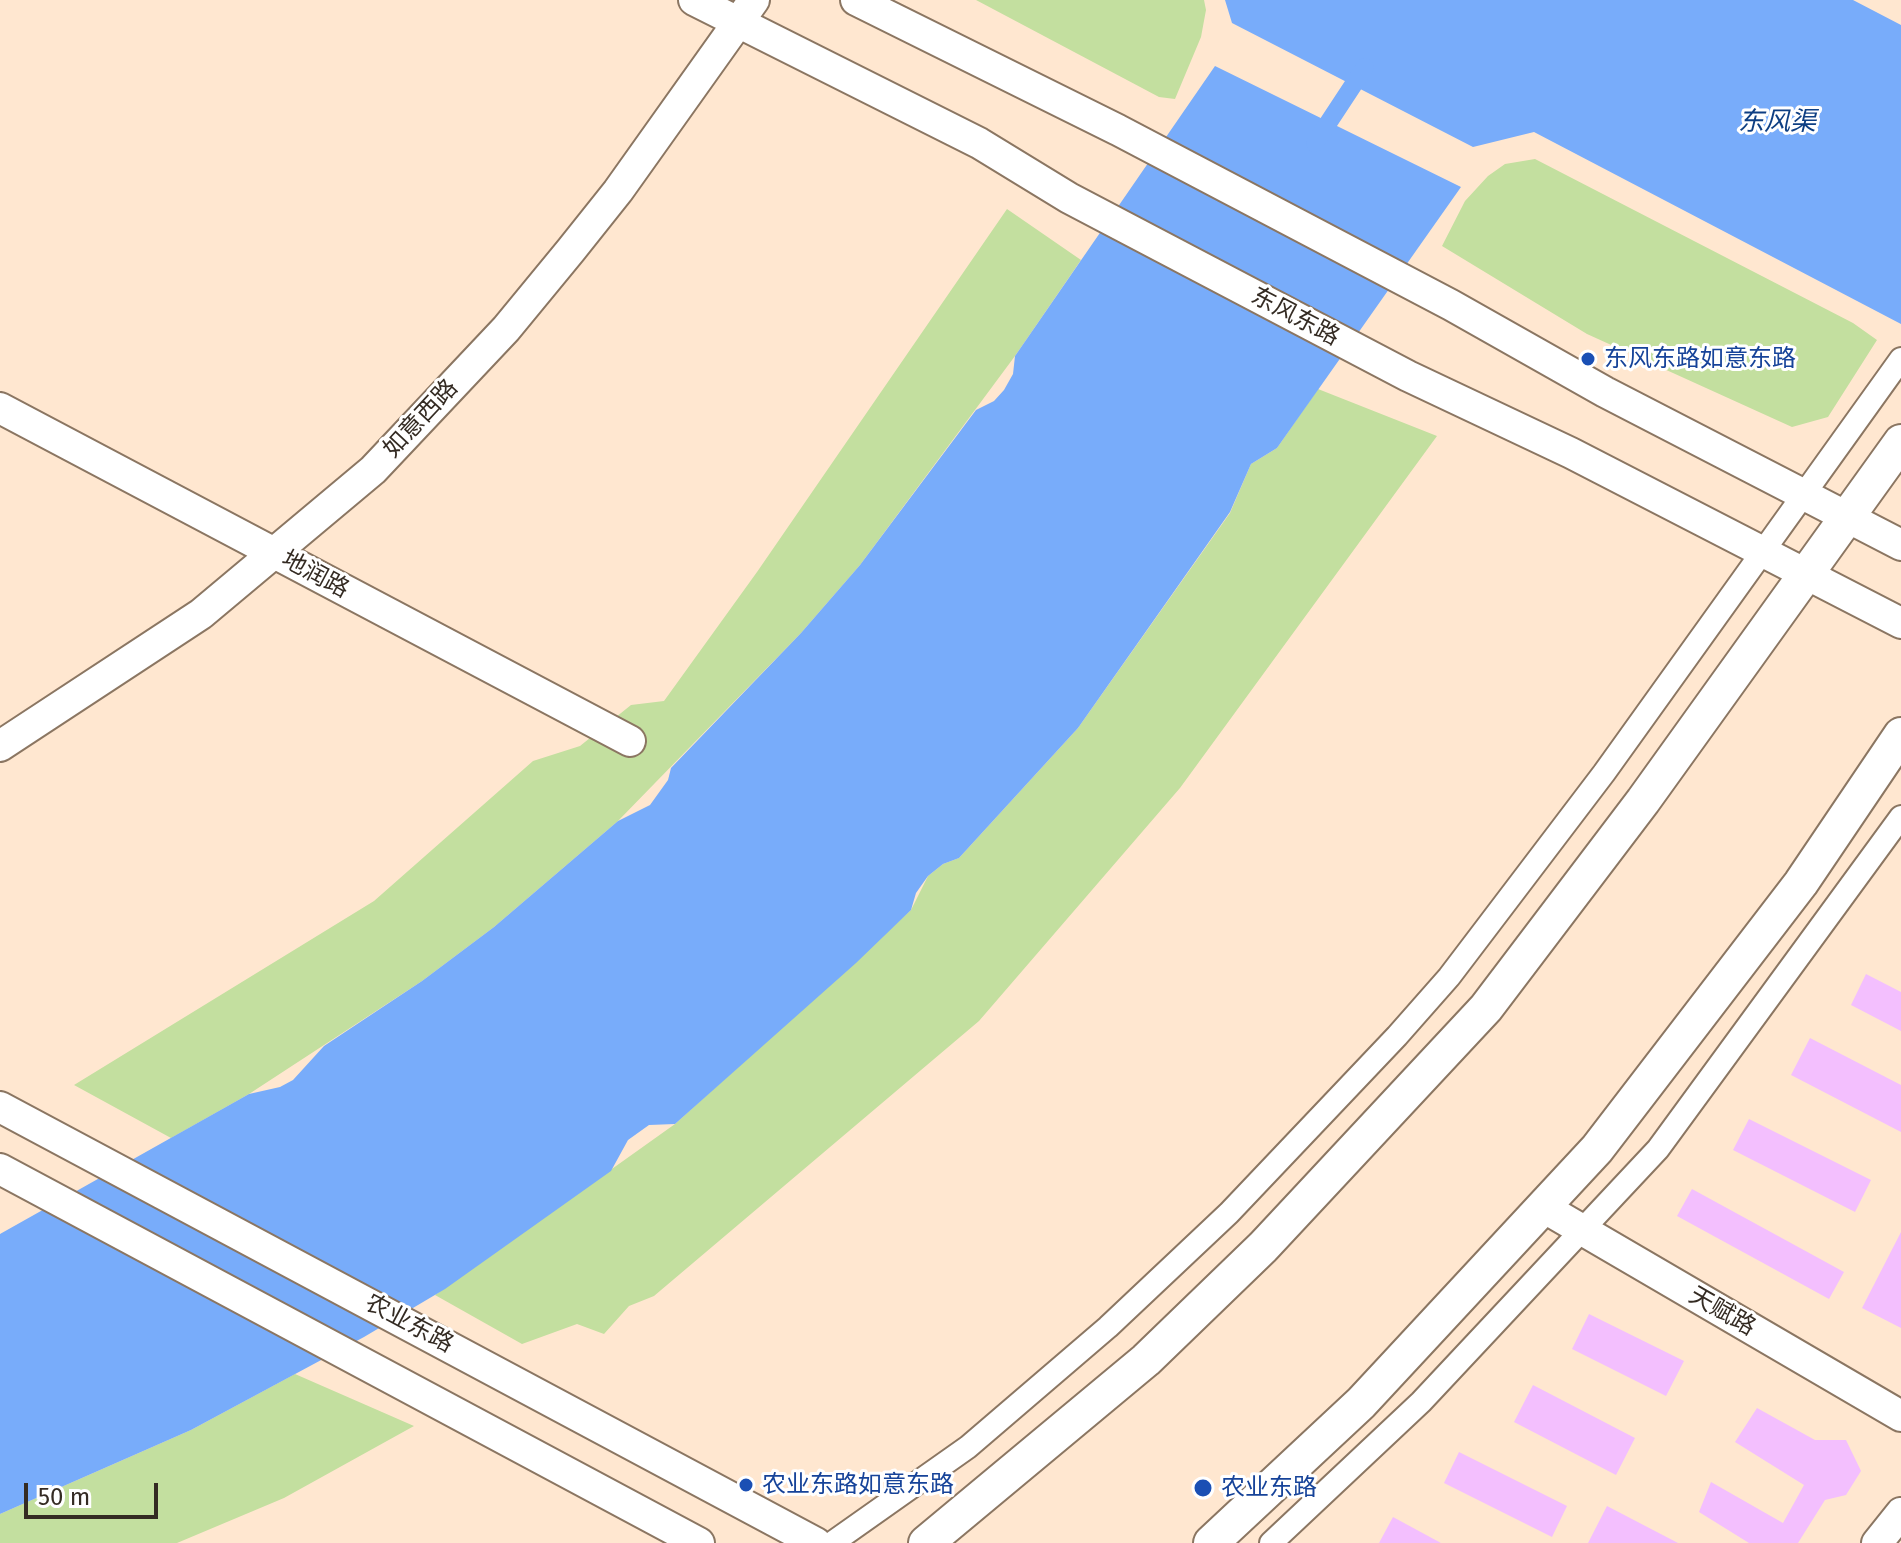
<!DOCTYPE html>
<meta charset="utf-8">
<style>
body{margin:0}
#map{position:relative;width:1901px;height:1543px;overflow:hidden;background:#ffe7d0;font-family:"Fira Sans",sans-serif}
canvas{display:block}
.scale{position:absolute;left:24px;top:1483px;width:134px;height:36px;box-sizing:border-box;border:4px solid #342b23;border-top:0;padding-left:10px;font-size:24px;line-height:28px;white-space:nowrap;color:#342b23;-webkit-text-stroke:6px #fff;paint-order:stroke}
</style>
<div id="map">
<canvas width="1901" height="1543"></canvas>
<div class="scale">50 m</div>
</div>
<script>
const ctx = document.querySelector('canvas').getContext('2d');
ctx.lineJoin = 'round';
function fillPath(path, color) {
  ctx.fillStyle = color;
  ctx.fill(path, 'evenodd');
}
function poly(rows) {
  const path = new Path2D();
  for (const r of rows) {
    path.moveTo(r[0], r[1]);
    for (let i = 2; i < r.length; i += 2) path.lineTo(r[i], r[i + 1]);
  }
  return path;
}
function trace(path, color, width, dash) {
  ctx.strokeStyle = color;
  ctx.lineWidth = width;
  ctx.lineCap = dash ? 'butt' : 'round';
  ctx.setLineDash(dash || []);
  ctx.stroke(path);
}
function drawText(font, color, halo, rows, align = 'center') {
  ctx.font = font + ' "Fira Sans","Noto Sans SC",sans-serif';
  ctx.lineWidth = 6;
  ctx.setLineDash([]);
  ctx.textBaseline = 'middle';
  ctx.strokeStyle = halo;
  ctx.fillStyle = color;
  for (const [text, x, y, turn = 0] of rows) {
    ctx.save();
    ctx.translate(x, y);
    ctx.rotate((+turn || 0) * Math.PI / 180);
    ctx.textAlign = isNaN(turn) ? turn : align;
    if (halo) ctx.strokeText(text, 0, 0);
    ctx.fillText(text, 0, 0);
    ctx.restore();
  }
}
const green = poly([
 [976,0,1204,0,1206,10,1201,37,1175,99,1159,97],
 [1535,159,1853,323,1877,340,1828,417,1792,427,1587,334,1442,246,1465,201,1488,176,1505,164],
 [1007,209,1081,260,1015,356,860,565,801,633,618,821,494,927,422,981,249,1094,171,1138,74,1085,374,901,533,761,580,746,631,705,664,701,757,572],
 [1318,389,1437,436,1180,788,979,1021,654,1296,629,1306,604,1334,577,1324,522,1344,435,1295,675,1124,911,910,928,876,943,864,959,858,1078,728,1230,513,1251,464,1277,448],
 [295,1374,414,1426,284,1498,177,1543,0,1543,0,1514,191,1430]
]);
const water = poly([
 [1225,0,1853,0,1901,25,1901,324,1534,132,1473,147,1232,23],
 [1215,66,1461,187,1277,448,1251,464,1230,512,1078,728,959,858,943,864,928,876,916,893,911,910,856,963,675,1124,649,1125,628,1140,611,1171,445,1289,364,1337,191,1430,0,1514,0,1234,249,1094,280,1087,293,1080,324,1046,422,981,494,927,618,821,650,805,668,780,671,768,801,633,860,565,976,410,994,401,1004,390,1013,374,1015,356]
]);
const canal = poly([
 [1315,143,1365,67]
]);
const building = poly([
 [1866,974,1901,992,1901,1031,1851,1005],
 [1810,1038,1901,1085,1901,1132,1791,1075],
 [1749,1119,1871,1180,1855,1212,1733,1150],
 [1692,1189,1844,1272,1829,1299,1677,1216],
 [1901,1232,1901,1328,1862,1308],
 [1589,1314,1684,1361,1666,1396,1572,1349],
 [1533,1385,1635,1438,1616,1475,1514,1422],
 [1757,1408,1815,1440,1846,1440,1861,1471,1846,1495,1825,1500,1798,1543,1749,1543,1699,1512,1711,1482,1783,1523,1804,1485,1735,1442],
 [1459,1452,1567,1506,1552,1537,1444,1483],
 [1607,1506,1678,1543,1588,1543],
 [1393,1517,1441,1543,1379,1543]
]);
const street = poly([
 [832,1543,968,1447,1108,1327,1229,1213,1397,1036,1449,977,1604,773,1901,359],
 [1271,1543,1421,1402,1658,1149,1901,817]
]);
const secondary = poly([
 [694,0,979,143,1069,198,1408,376,1571,453,1901,623],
 [856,0,1118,130,1451,305,1605,392,1901,545],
 [0,408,630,741],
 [0,746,201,614,373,470,506,329,571,250,618,191,754,0],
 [0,1107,816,1543],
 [0,1169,699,1543],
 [1543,1207,1901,1416],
 [1877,1543,1901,1513]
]);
const primary = poly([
 [926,1543,1146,1360,1263,1247,1486,1008,1643,801,1901,442],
 [1211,1543,1361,1403,1597,1149,1801,883,1901,735]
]);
const markers = [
 [1588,359,8,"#1a4fb4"],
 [746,1485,8,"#1a4fb4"],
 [1203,1488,10,"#1a4fb4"]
];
const streetNames = [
 ["东风东路",1295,317,28],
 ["如意西路",421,419,-47],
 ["地润路",315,575,28],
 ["天赋路",1722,1312,30],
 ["农业东路",409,1324,28]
];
const transitNames = [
 ["东风东路如意东路",1604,359],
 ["农业东路如意东路",762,1485],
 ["农业东路",1221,1488]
];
const waterNames = [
 ["东风渠",1777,123]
];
fillPath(green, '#c3df9f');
fillPath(water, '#78acfa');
trace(canal, '#78acfa', 18);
fillPath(building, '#f3bffe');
trace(street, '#8b7662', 26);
trace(secondary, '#8b7662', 34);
trace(primary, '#8b7662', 38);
trace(street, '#fff', 22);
trace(secondary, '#fff', 30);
trace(primary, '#fff', 34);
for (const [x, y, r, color] of markers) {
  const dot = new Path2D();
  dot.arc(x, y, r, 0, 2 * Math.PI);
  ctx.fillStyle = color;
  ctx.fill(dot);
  trace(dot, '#fff', 3);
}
drawText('24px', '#342b23', '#fff', streetNames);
drawText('24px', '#164399', '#fff', transitNames, 'left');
drawText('italic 26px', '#0e3f83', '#fff', waterNames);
</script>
